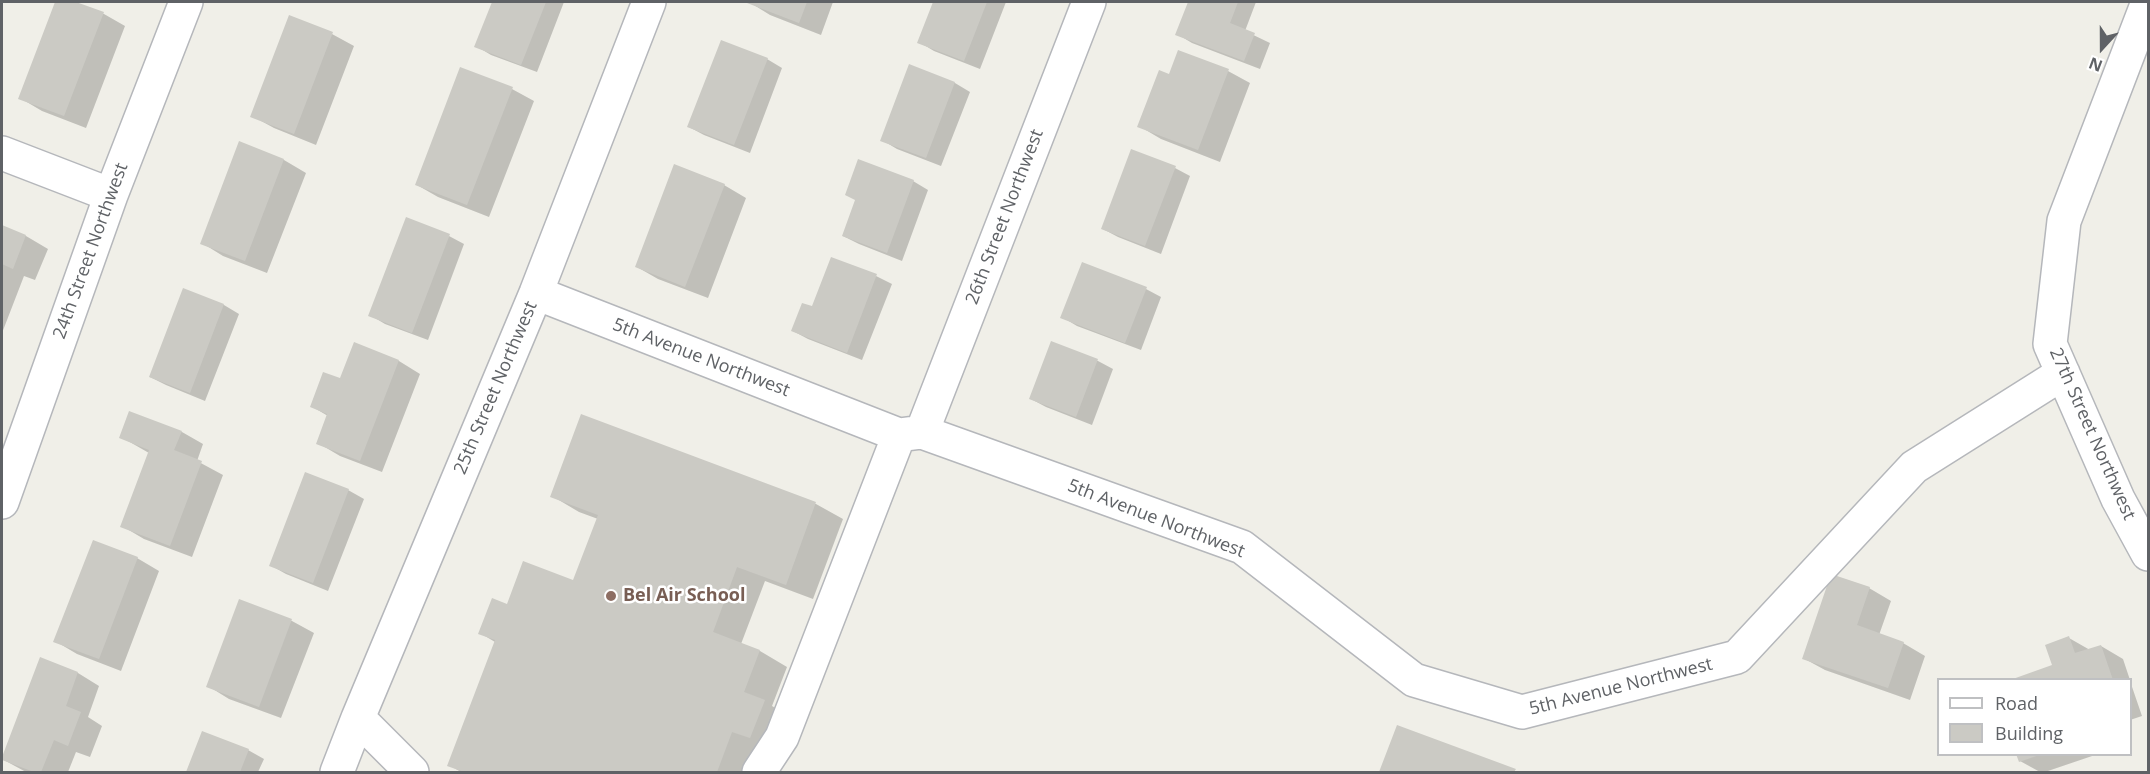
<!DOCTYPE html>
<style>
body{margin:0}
#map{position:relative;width:2150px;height:774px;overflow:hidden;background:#f0efe8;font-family:"Open Sans",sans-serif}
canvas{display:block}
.frame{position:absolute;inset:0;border:3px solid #5f6266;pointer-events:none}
.legend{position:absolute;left:1937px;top:678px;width:195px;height:78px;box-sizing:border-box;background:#fff;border:2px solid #bfc0c2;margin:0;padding:8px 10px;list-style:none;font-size:18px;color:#5f6266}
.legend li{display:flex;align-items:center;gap:12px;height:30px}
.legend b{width:30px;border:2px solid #bfc0c2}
.north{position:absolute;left:2072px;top:18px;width:60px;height:60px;-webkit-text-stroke:4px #fff;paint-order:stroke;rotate:201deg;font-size:16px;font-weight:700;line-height:24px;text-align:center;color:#5f6266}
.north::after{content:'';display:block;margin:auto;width:21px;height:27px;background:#5f6266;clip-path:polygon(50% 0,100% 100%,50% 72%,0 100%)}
</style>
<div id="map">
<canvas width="2150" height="774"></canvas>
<div class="frame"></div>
<ul class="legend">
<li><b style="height:8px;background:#fff"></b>Road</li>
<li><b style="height:16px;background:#cbcac4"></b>Building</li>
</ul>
<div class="north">N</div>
</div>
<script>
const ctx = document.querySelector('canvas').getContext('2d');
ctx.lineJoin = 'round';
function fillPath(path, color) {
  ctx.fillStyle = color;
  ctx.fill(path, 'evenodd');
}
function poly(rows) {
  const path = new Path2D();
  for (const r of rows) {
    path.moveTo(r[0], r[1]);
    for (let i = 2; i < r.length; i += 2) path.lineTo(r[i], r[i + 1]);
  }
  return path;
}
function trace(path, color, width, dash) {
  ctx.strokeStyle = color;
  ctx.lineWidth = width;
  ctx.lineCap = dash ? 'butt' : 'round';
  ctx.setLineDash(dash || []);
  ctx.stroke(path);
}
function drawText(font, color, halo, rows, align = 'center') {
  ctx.font = font + ' "Open Sans",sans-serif';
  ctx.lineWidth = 5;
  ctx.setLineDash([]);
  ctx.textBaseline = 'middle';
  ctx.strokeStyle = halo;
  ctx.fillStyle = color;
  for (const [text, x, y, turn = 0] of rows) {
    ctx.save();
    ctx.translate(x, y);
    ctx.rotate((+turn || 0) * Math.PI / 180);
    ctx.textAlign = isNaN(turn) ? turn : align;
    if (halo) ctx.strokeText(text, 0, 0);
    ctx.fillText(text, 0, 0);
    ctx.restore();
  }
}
const shadow = poly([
 [57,2,72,2,104,14,125,26,86,128,42,111,20,98],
 [493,2,564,2,537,72,491,55,476,46],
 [749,2,833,2,821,35,770,15],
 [935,2,1006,2,980,69,934,51,919,42],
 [1190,2,1256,2,1245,31,1270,43,1260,69,1192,43,1177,34],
 [332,34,354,46,316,145,274,128,252,116],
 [1179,52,1228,71,1250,83,1220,162,1161,139,1139,126,1170,76],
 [767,59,782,68,750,153,704,135,689,127],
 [910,66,955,83,970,92,941,166,897,149,882,140],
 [512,89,534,101,489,217,438,197,417,185],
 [240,143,284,160,306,173,267,273,223,256,202,243],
 [1175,168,1190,176,1161,254,1118,237,1103,229],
 [913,181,928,190,902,261,859,244,843,236],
 [724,185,746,198,708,298,658,279,637,267],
 [2,227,26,236,48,249,35,280,24,276,2,333],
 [449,236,464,244,428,340,385,324,370,315],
 [876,276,892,284,862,360,808,339,793,331,813,308],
 [1146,289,1161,297,1141,350,1077,326,1062,317],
 [184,290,224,305,239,314,205,401,166,385,150,377],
 [1052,343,1098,361,1113,369,1092,425,1046,407,1031,399],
 [355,344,399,361,420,374,382,472,340,456,318,443,328,416,311,406,341,380],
 [582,416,816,504,843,519,813,599,765,581,741,644,760,651,787,667,772,706,791,717,750,772,461,772,449,765,495,642,480,633,508,606,574,581,598,519,579,512,552,496],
 [182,432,203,444,197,461,223,475,192,557,144,539,122,526,149,453,121,437],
 [348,490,364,499,328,591,286,574,270,565],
 [137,558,159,571,121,671,77,654,55,641],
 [1869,588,1891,601,1879,635,1903,643,1925,656,1910,700,1825,670,1803,658],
 [240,601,292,621,314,633,281,718,229,699,208,686],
 [2069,638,2090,650,2101,646,2123,659,2130,680,2014,680,2054,666],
 [40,659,78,673,99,686,88,717,102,726,90,757,76,752,68,772,26,772,2,759],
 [2130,681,2142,716,2130,720],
 [1397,727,1515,771,1518,772,1381,772],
 [203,733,248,750,264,759,258,772,188,772],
 [2018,754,2098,754,2045,772,2040,772,2020,761]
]);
const building = poly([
 [55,2,76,2,104,12,64,116,18,99],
 [492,2,546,2,521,65,474,47],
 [747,2,807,2,799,23,747,3],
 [933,2,987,2,964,61,917,43],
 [1188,2,1238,2,1230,23,1255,33,1244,61,1175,35],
 [289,15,333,32,294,134,250,117],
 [721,40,768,58,734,145,687,127],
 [1178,50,1229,69,1198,150,1137,127,1159,70,1169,74],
 [909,64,955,82,926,158,880,141],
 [460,67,513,87,467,205,415,185],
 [239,141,284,159,245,261,200,244],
 [1131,149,1176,166,1145,246,1101,229],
 [858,159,914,180,887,253,842,236,855,200,845,195],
 [674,164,725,184,685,287,635,267],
 [406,217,450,234,412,333,368,316],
 [2,225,26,235,13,269,2,264],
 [831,257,877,274,847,353,791,331,802,303,812,306],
 [1082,262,1147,287,1125,343,1060,318],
 [183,288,224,304,190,393,149,377],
 [1051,341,1098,359,1076,417,1029,399],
 [354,342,399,360,360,461,316,444,327,414,310,407,323,372,340,378],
 [129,411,182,431,174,450,202,461,170,546,120,527,149,450,119,438],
 [581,414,816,502,786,585,737,567,713,632,760,650,744,692,765,700,750,738,732,732,717,772,464,772,447,766,495,640,478,634,492,598,507,604,523,561,573,580,598,515,550,497],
 [305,472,349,489,313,583,269,566],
 [93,540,138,557,99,659,53,642],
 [1831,574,1870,587,1857,625,1904,642,1888,688,1802,659],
 [239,599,292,619,259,707,206,687],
 [2069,636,2075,653,2101,645,2113,680,2010,680,2052,665,2045,645],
 [40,657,78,672,66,706,81,712,68,746,54,740,41,772,34,772,2,760,2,757],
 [1397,725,1516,769,1514,772,1379,772],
 [202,731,249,749,240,772,186,772],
 [2016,754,2039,754,2039,755,2019,762]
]);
const minor = poly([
 [2148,2,2064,221,2050,344,2118,499,2148,554],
 [2,153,111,195],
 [536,293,899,435],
 [922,432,1089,2],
 [2,502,111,195,186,2],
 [358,718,412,772],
 [337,772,358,718,536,293,649,2],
 [759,772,782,737,899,435,922,432,1242,547,1414,680,1522,712,1737,657,1914,467,2063,373]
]);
const markers = [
 [611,596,6,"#8d6e63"]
];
const streetNames = [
 ["26th Street Northwest",1005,217,-69],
 ["24th Street Northwest",91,251,-70],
 ["5th Avenue Northwest",701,358,21],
 ["25th Street Northwest",496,388,-67],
 ["27th Street Northwest",2092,434,66],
 ["5th Avenue Northwest",1156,519,21],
 ["5th Avenue Northwest",1621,687,-14]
];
const educationNames = [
 ["Bel Air School",623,596]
];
fillPath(shadow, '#0003');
fillPath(building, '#cbcac4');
trace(minor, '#b5b7bb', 36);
trace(minor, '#fff', 33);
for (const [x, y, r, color] of markers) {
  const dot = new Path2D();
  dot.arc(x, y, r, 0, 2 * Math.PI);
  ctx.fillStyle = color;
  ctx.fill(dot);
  trace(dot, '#fff', 2);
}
drawText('18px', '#5f6266', '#fff', streetNames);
drawText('bold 18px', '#785e54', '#fff', educationNames, 'left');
</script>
